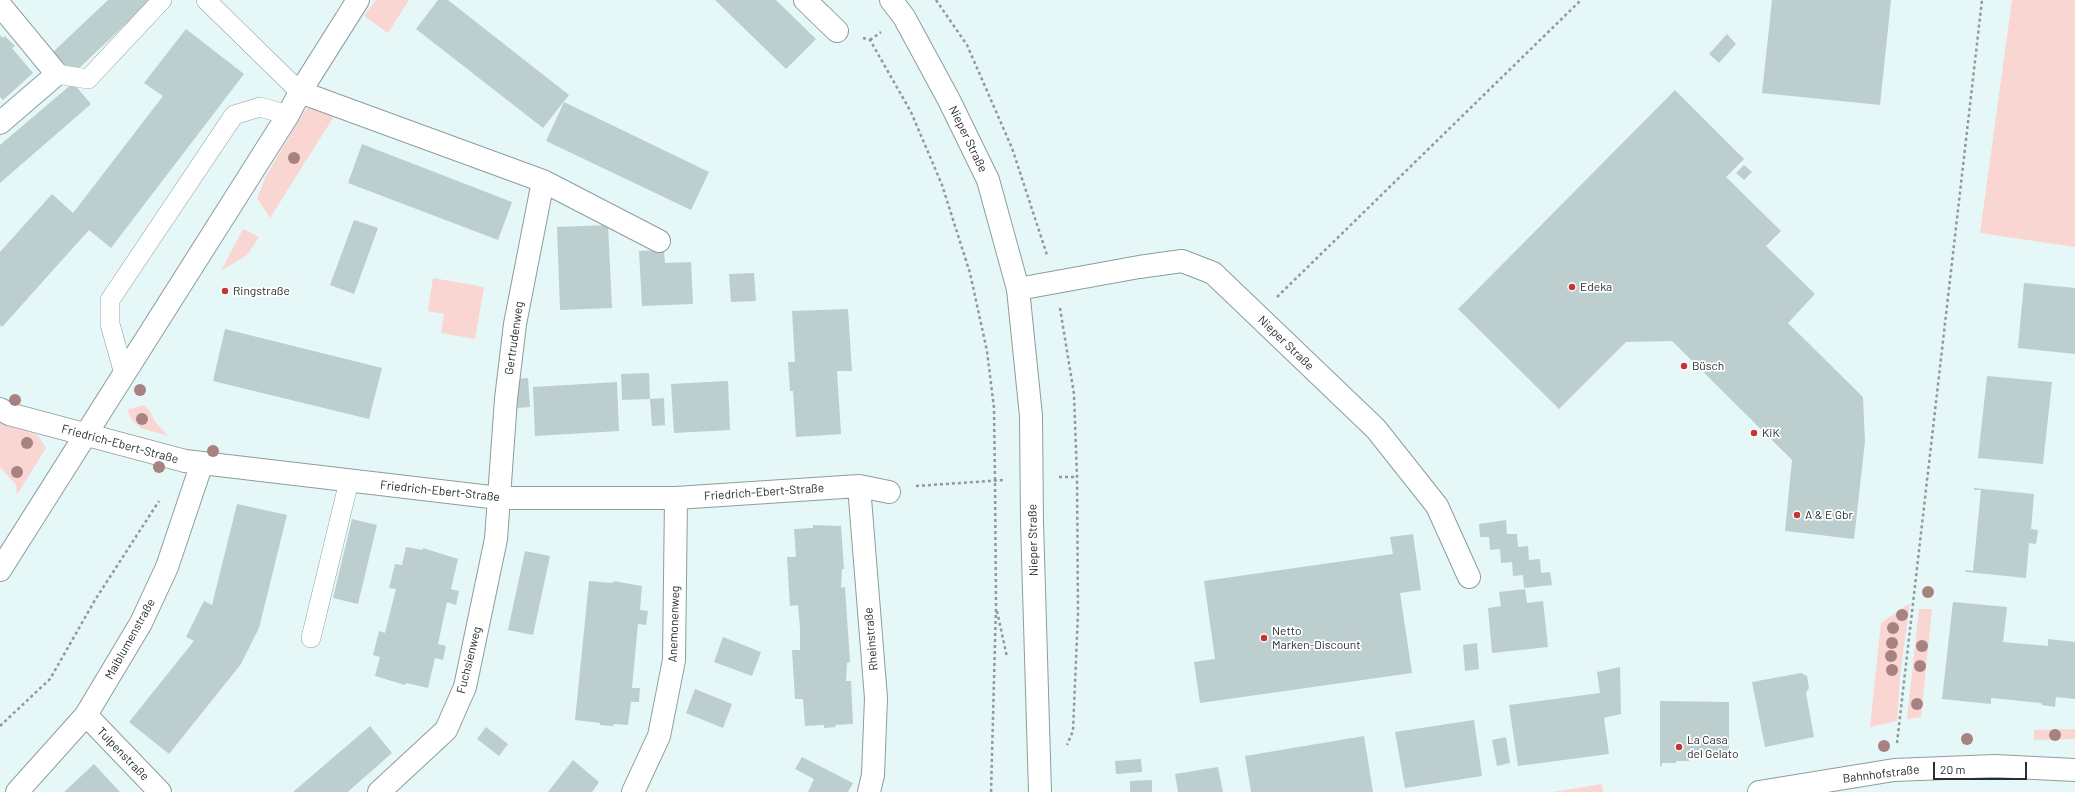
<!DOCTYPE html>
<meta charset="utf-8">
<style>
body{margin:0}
#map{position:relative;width:2075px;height:792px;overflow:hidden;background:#e6f7f8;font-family:Barlow,sans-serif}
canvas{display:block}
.scale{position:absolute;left:1933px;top:762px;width:94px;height:18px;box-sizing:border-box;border:2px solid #282e2f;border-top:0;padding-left:5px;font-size:12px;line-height:14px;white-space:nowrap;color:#282e2f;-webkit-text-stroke:3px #fff;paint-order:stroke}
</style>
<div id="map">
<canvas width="2075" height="792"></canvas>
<div class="scale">20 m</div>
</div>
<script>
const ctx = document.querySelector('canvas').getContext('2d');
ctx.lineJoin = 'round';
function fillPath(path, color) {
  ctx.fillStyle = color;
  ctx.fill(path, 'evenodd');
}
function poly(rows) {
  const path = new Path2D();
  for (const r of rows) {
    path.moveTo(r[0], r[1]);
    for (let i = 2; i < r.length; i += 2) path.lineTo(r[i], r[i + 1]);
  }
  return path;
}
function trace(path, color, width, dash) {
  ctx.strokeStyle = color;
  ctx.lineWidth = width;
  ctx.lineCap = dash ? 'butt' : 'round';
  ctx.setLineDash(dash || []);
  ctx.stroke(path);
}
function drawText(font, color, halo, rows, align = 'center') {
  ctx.font = font + ' Barlow,sans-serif';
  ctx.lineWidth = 3.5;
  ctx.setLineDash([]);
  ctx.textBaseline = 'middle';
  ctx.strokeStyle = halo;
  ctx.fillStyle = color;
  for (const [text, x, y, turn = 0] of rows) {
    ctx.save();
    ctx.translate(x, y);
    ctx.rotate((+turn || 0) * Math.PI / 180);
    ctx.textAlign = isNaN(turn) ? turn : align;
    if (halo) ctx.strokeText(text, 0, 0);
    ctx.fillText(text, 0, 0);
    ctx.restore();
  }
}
const green = poly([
 [376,0,409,0,388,33,364,16],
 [2012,0,2075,0,2075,247,1980,233],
 [310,106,336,113,270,218,257,198,266,176,305,110],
 [243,229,259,237,247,255,221,271],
 [433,278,484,287,475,339,441,333,444,314,428,311],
 [144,405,150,411,154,420,168,436,141,428,132,420,127,410],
 [0,423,35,434,39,437,46,448,17,495,16,485,0,467],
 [1910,603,1900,675,1897,721,1870,727,1881,623],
 [1919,609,1932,609,1921,717,1907,719],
 [2075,729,2075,739,2034,740,2034,730],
 [1602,784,1603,792,1553,792]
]);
const building = poly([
 [108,0,151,0,74,73,53,52],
 [438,0,448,0,569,95,543,128,416,29],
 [715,0,776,0,816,39,786,69],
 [1772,0,1891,0,1880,105,1762,93],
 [186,29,244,74,111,248,89,230,2,327,0,325,0,252,52,194,73,213,163,96,144,83],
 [1727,34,1736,44,1719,63,1709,54],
 [0,35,3,38,5,36,15,46,12,48,33,73,3,100,0,97],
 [73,83,91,104,0,183,0,145],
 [1675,90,1744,159,1726,177,1781,231,1766,246,1815,294,1788,323,1863,397,1865,441,1854,539,1785,531,1792,460,1672,341,1626,342,1559,409,1458,309],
 [564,102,709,172,691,210,546,141],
 [362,144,512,202,498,240,348,183],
 [1744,165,1752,172,1744,180,1736,173],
 [354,220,378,228,354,294,330,285],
 [608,225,612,308,560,310,557,227],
 [664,250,665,263,691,262,693,304,642,306,639,251],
 [754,273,756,301,731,302,729,274],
 [2024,283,2075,288,2075,354,2018,348],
 [848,309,852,371,837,371,841,434,796,437,793,391,790,391,788,362,795,362,792,311],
 [225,329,382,368,369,419,213,381],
 [649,373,650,399,664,398,665,425,652,426,650,399,622,400,621,374],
 [1987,376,2052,382,2043,464,1978,458],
 [528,378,530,407,516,408,514,379],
 [728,381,730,430,674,433,671,384],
 [617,382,619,431,535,436,533,387],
 [1974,488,2034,494,2031,529,2038,530,2036,544,2029,543,2026,578,1966,572,1965,570,1973,571,1981,490,1974,490],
 [237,504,287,515,259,628,241,664,169,754,129,722,194,641,186,637,204,601,212,605],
 [352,519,377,525,358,604,333,598],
 [1506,520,1507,534,1517,534,1518,547,1528,546,1529,560,1540,559,1541,573,1550,572,1552,585,1524,588,1523,575,1513,576,1512,562,1501,563,1500,549,1490,550,1489,537,1480,537,1479,524],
 [813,525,841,526,844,569,842,569,841,588,845,587,850,662,847,663,846,681,851,681,853,724,835,725,836,727,824,728,824,725,805,726,803,699,795,699,792,650,800,650,800,628,798,605,790,606,787,557,796,557,794,529,813,528],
 [1413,534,1421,590,1400,593,1412,673,1200,703,1194,662,1215,659,1204,581,1393,554,1390,537],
 [406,547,423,550,423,548,458,559,451,589,459,591,456,605,447,602,438,644,446,646,443,660,435,658,428,688,406,683,405,685,375,676,380,657,373,655,379,631,385,633,396,589,389,588,395,564,402,565],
 [525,551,550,556,533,635,508,630],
 [589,581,613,583,613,581,642,586,640,610,648,611,646,625,638,624,632,688,640,688,639,702,631,702,628,725,614,724,613,726,600,725,600,723,575,720],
 [1525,589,1527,603,1543,601,1548,647,1492,653,1488,608,1501,606,1499,592],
 [1953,602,2007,607,2003,642,2048,646,2048,639,2075,642,2075,699,2056,697,2055,707,2042,705,2041,703,1991,698,1991,704,1942,699],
 [723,637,761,652,752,676,714,662],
 [1477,643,1479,669,1465,671,1463,645],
 [1620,667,1621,714,1604,718,1609,754,1518,766,1509,705,1600,693,1597,672],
 [1801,673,1807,676,1809,688,1806,693,1814,737,1765,747,1752,682],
 [695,689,732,704,723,728,686,713],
 [1660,701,1729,702,1729,753,1702,756,1702,758,1689,758,1689,761,1676,761,1676,763,1662,763,1662,766,1660,766],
 [1474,720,1482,776,1405,788,1395,732],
 [370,726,392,753,350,790,348,792,293,792],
 [486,727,508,744,499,756,477,739],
 [1364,736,1373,792,1251,792,1245,756],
 [1506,737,1510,763,1497,766,1492,740],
 [802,757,853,783,848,792,808,792,814,779,795,769],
 [1141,759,1142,772,1116,774,1115,761],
 [573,760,599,782,592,792,548,792],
 [94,764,120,792,64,792],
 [1218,767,1223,792,1178,792,1175,774],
 [1152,780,1152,792,1130,792,1130,781]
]);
const path = poly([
 [936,0,967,45,1012,148,1047,255],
 [863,38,870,40,911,112,942,185,970,273,987,351,994,408,995,481,996,606,991,792],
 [870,40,881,32],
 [1277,297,1581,0],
 [1060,308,1074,394,1077,477,1078,613,1073,731,1067,745],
 [1059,477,1077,477],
 [916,486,1004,480],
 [997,611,1007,657],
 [0,726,50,679,95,600,159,501],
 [1897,743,1982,0]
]);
const service = poly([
 [206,0,300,92],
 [57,74,88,79,162,0],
 [124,374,110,324,110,300,234,115,260,107,288,115],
 [311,638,349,481]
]);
const minor = poly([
 [805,0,837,31],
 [0,5,57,74,0,123],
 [300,92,543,181,659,241],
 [1018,289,1139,267,1182,261,1213,273,1376,429,1437,506,1469,577],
 [0,409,9,414,185,461,499,498,676,498,859,486,889,492],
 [859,486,876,698,873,775,869,792],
 [0,570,288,115,300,92,358,0],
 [86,715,160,792],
 [17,792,86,715,141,623,167,567,202,463],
 [379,792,446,730,465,687,496,539,506,399,515,324,543,181],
 [633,792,659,736,674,660,676,498]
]);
const tertiary = poly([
 [891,0,904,17,949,100,988,180,1018,289,1031,416,1032,522,1040,792]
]);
const secondary = poly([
 [1759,792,1894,770,1995,766,2075,770]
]);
const trees = [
 [294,158],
 [140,390],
 [15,400],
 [142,419],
 [27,443],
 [213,451],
 [159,467],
 [17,472],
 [1928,592],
 [1902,615],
 [1893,628],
 [1892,643],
 [1922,646],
 [1891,656],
 [1920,666],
 [1892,670],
 [1917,704],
 [2055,735],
 [1967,739],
 [1884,746]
];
const markers = [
 [1572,287,4,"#c43536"],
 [225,291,4,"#c43536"],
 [1684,366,4,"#c43536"],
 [1754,433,4,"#c43536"],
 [1797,515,4,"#c43536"],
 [1264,638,4,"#c43536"],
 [1679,747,4,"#c43536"]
];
const streetNames = [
 ["Nieper Straße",968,139,64],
 ["Gertrudenweg",514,338,-82],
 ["Nieper Straße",1286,343,44],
 ["Friedrich-Ebert-Straße",120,444,15],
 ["Friedrich-Ebert-Straße",440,491,6],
 ["Friedrich-Ebert-Straße",764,492,-4],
 ["Nieper Straße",1033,540,-91],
 ["Anemonenweg",674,624,-88],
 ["Maiblumenstraße",130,639,-61],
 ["Rheinstraße",871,639,-95],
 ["Fuchsienweg",469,660,-76],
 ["Tulpenstraße",123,754,46],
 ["Bahnhofstraße",1881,774,-7]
];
const poiNames = [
 ["Edeka",1580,287],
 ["Ringstraße",233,291],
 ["Büsch",1692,366],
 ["KiK",1762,433],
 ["A & E Gbr",1805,515],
 ["Netto",1272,631],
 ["Marken-Discount",1272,645],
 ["La Casa",1687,740],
 ["del Gelato",1687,754]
];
fillPath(green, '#fad6d2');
fillPath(building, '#bdcecf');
trace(service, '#8d9d9e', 20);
trace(minor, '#8d9d9e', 24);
trace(tertiary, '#8d9d9e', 24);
trace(secondary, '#8d9d9e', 24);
trace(path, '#8e9a9b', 2.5, [3, 3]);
trace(service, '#fff', 19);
trace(minor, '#fff', 22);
trace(tertiary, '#fff', 22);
trace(secondary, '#fff', 22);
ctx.fillStyle = '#a88181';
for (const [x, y] of trees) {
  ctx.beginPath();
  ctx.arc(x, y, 6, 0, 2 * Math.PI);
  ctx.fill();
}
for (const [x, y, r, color] of markers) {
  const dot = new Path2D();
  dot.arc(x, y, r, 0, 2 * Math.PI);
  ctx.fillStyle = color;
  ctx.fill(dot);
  trace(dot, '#fff', 1.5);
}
drawText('12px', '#282e2f', '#fff', streetNames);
drawText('12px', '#282e2f', '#fff', poiNames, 'left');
</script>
